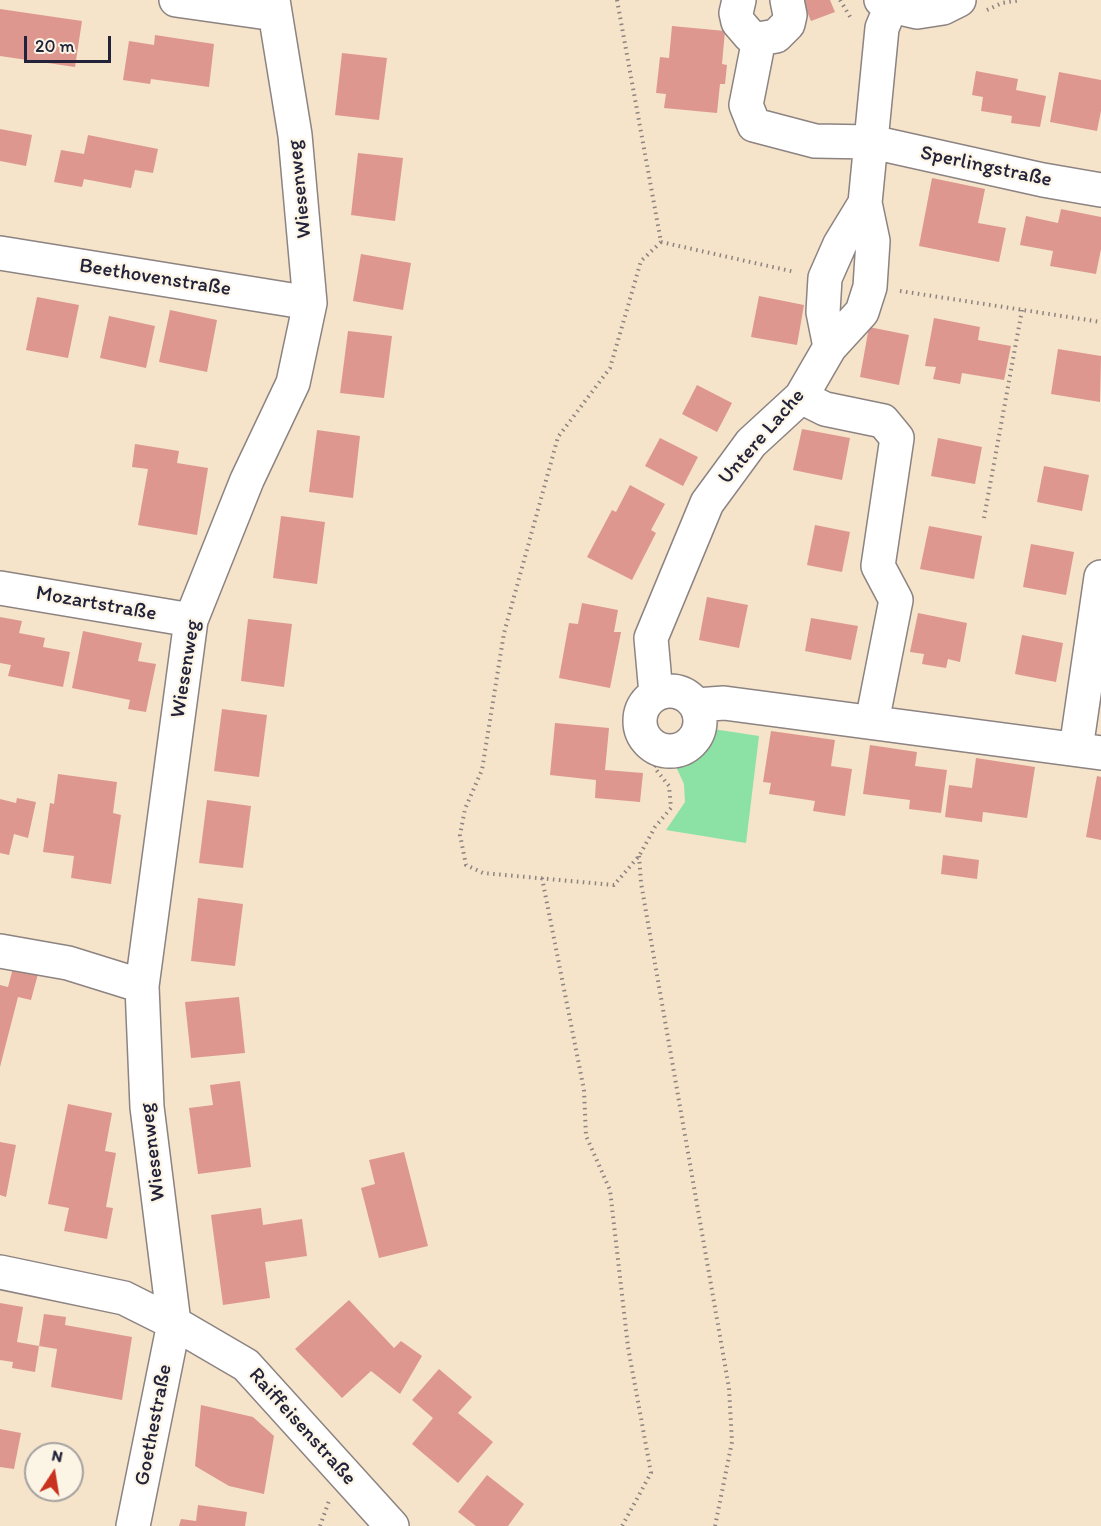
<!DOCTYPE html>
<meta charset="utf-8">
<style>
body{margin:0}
#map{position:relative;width:1101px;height:1526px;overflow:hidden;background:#f5e4c9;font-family:Itim,sans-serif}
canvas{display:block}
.north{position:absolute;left:24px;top:1442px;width:60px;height:60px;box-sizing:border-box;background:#fcf5e5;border:2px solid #a5a1a1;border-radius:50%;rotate:12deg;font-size:16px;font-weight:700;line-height:24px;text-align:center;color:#22223b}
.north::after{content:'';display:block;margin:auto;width:21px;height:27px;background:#c8321e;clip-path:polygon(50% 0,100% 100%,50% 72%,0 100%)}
.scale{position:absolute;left:24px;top:36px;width:87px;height:27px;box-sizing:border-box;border:3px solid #22223b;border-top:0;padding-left:8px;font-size:18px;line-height:21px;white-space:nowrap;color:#22223b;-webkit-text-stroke:4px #fcf5e5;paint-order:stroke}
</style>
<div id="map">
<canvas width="1101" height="1526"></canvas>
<div class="north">N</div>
<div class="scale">20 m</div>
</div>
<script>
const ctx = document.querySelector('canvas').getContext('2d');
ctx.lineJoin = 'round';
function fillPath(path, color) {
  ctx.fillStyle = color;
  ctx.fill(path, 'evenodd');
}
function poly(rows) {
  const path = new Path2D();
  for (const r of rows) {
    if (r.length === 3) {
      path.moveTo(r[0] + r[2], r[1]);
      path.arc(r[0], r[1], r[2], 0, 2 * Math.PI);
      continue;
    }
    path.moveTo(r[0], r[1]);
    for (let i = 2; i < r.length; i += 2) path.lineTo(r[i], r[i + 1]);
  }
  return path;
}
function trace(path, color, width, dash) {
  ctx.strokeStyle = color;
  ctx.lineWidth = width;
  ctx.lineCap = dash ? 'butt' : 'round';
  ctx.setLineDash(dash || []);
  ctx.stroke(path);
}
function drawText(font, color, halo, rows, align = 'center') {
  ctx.font = font + ' Itim,sans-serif';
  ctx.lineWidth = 4.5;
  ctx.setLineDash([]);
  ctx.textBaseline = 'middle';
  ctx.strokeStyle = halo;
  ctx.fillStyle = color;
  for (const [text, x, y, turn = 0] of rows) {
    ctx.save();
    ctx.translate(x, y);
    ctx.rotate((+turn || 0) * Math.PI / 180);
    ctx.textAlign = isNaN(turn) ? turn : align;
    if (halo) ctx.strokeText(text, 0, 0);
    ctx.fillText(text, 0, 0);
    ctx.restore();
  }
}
const green = poly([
 [713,729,759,736,746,843,666,830,685,802,684,784,673,760,690,755,705,744]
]);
const building = poly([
 [802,0,830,0,835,12,811,21],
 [0,9,82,21,75,67,0,56],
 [672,26,725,31,722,64,727,65,725,84,720,84,717,113,664,108,666,94,656,93,660,57,669,58],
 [155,35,214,44,209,87,151,79,150,84,123,80,129,41,154,45],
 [342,53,387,58,379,120,335,115],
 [976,71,1018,79,1016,90,1046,96,1040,127,1011,123,1012,116,981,111,983,97,972,95],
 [1059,72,1101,80,1101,111,1097,131,1050,122],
 [0,129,32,135,26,166,0,161],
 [88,135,158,149,153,173,135,170,131,188,84,179,82,187,54,182,61,150,84,154],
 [358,153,403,158,395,221,351,215],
 [932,178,985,189,978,223,1006,228,999,262,919,246],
 [1061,209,1101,217,1101,249,1096,274,1050,266,1053,251,1020,245,1026,216,1058,223],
 [361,254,411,263,403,310,353,301],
 [759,296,804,305,797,345,751,337],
 [37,297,79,305,68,358,26,350],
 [170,310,217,320,207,372,159,362],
 [109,316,155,326,146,368,100,358],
 [934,318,980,327,978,340,1011,346,1004,380,962,373,960,384,933,379,936,367,925,366],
 [869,327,909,335,899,385,860,377],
 [348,331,392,336,384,398,340,393],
 [1058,349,1101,356,1100,402,1051,394],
 [697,385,732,403,717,432,682,414],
 [802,429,850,438,842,480,793,470],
 [317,430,360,436,353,498,309,492],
 [660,438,698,457,683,486,645,466],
 [938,438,982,447,975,484,931,476],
 [135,444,179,451,177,463,208,468,197,535,138,525,148,469,132,467],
 [1044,466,1089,475,1082,511,1037,502],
 [630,485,665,504,651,530,656,533,632,580,587,557,612,510,616,512],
 [281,516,325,522,317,584,273,578],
 [815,525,850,532,842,572,807,565],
 [929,526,982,536,974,579,920,569],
 [1031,544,1074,552,1066,595,1023,587],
 [707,597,748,605,739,648,699,640],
 [582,603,618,610,614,632,621,632,610,688,559,678,569,623,578,624],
 [918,613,967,623,960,662,948,659,946,668,922,664,924,654,910,652],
 [0,617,22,621,19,633,45,638,43,647,70,652,63,687,8,676,11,665,0,663],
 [811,618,858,626,851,660,805,651],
 [248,619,292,624,284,687,241,681],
 [83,631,142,643,138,661,156,664,146,712,128,709,130,700,72,688],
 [1022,635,1063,643,1056,682,1015,674],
 [222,709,267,715,259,777,214,771],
 [555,723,609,728,605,770,643,773,640,802,595,798,596,780,550,775],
 [771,731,835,740,831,766,852,769,845,816,813,811,815,801,769,794,771,783,763,782],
 [870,745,917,752,915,766,947,770,941,813,909,809,910,800,863,794],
 [976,758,1035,767,1027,818,983,812,982,822,945,817,949,785,972,788],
 [58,774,117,782,113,813,121,815,111,884,71,878,74,856,43,852,50,803,54,804],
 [1097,776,1101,777,1101,840,1086,837],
 [17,798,36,802,28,838,14,834,9,855,0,853,0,799,16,803],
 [207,800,251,806,243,868,199,863],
 [943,855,979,860,977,879,941,874],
 [198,898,243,904,235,966,191,961],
 [13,968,38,974,31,1000,18,997,0,1067,0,985,8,987],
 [239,997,245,1053,191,1058,185,1002],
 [240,1081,251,1167,198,1174,189,1108,213,1105,210,1085],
 [68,1104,112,1113,105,1151,116,1153,106,1207,113,1208,107,1239,64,1231,69,1208,48,1204],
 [0,1142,16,1145,6,1197,0,1195],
 [404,1152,428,1246,379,1258,361,1188,375,1184,369,1160],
 [261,1208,263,1225,302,1219,307,1256,265,1262,270,1298,223,1305,211,1215],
 [349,1300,394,1348,401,1341,422,1356,400,1394,371,1371,342,1398,295,1349],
 [0,1303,23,1307,17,1342,39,1346,44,1314,66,1317,65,1325,132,1337,122,1400,51,1387,57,1349,39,1346,35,1372,12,1368,13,1362,0,1360],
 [439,1369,472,1397,458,1413,493,1442,458,1483,412,1444,433,1418,412,1400],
 [201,1405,253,1417,274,1436,264,1494,229,1486,195,1466],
 [0,1429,21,1433,14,1469,0,1467],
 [487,1475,524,1504,508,1526,476,1526,458,1512],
 [198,1505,247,1512,245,1526,179,1526,181,1519,196,1521]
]);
const path = poly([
 [617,0,661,242,641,261,610,368,558,437,504,633,482,770,465,809,460,835,466,865,483,873,614,885,639,856,655,827,671,808,669,786,654,767,664,751],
 [840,0,852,20],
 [987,10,1002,3,1021,0],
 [661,242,795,272],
 [900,291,1101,322],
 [984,518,1022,310],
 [639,856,641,883,729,1388,732,1442,715,1526],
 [542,878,584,1090,586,1136,610,1190,628,1347,651,1473,622,1526],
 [320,1526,329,1501]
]);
const minor = poly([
 [176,0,275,14],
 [739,0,736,13,738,22,750,36,759,39,776,36,788,24,790,15,787,0],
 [881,0,891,6,917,12,943,8,959,0],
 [759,39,746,105,754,125,815,141,872,142,1043,180,1101,190],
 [0,253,310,303],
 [830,347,862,312,870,287,873,241,865,203],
 [801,397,825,409,883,421,897,438,878,566,896,600,872,722],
 [0,588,191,620],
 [670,721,30],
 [656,694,651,638,707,503,751,443,801,397,830,347,823,312,825,278,840,244,865,203,882,28,891,6],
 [696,705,724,703,1101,753],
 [1076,749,1101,577],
 [0,951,68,963,142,986],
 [0,1272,124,1298,174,1323,246,1365,392,1526],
 [133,1526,174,1323,147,1107,142,986,191,620,247,480,293,383,310,303,295,135,273,0]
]);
const streetNames = [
 ["Sperlingstraße",986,167,12],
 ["Wiesenweg",300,189,-96],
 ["Beethovenstraße",155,278,9],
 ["Untere Lache",762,437,-49],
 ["Mozartstraße",96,604,10],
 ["Wiesenweg",186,669,-81],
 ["Wiesenweg",153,1152,-97],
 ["Goethestraße",154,1425,-79],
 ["Raiffeisenstraße",302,1427,48]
];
fillPath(green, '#8ce1a4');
fillPath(building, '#dd978f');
trace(minor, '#8c8382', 36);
trace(path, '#8c8382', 4, [1.5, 4.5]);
trace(minor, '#fff', 33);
drawText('21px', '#22223b', '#fcf5e5', streetNames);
</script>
